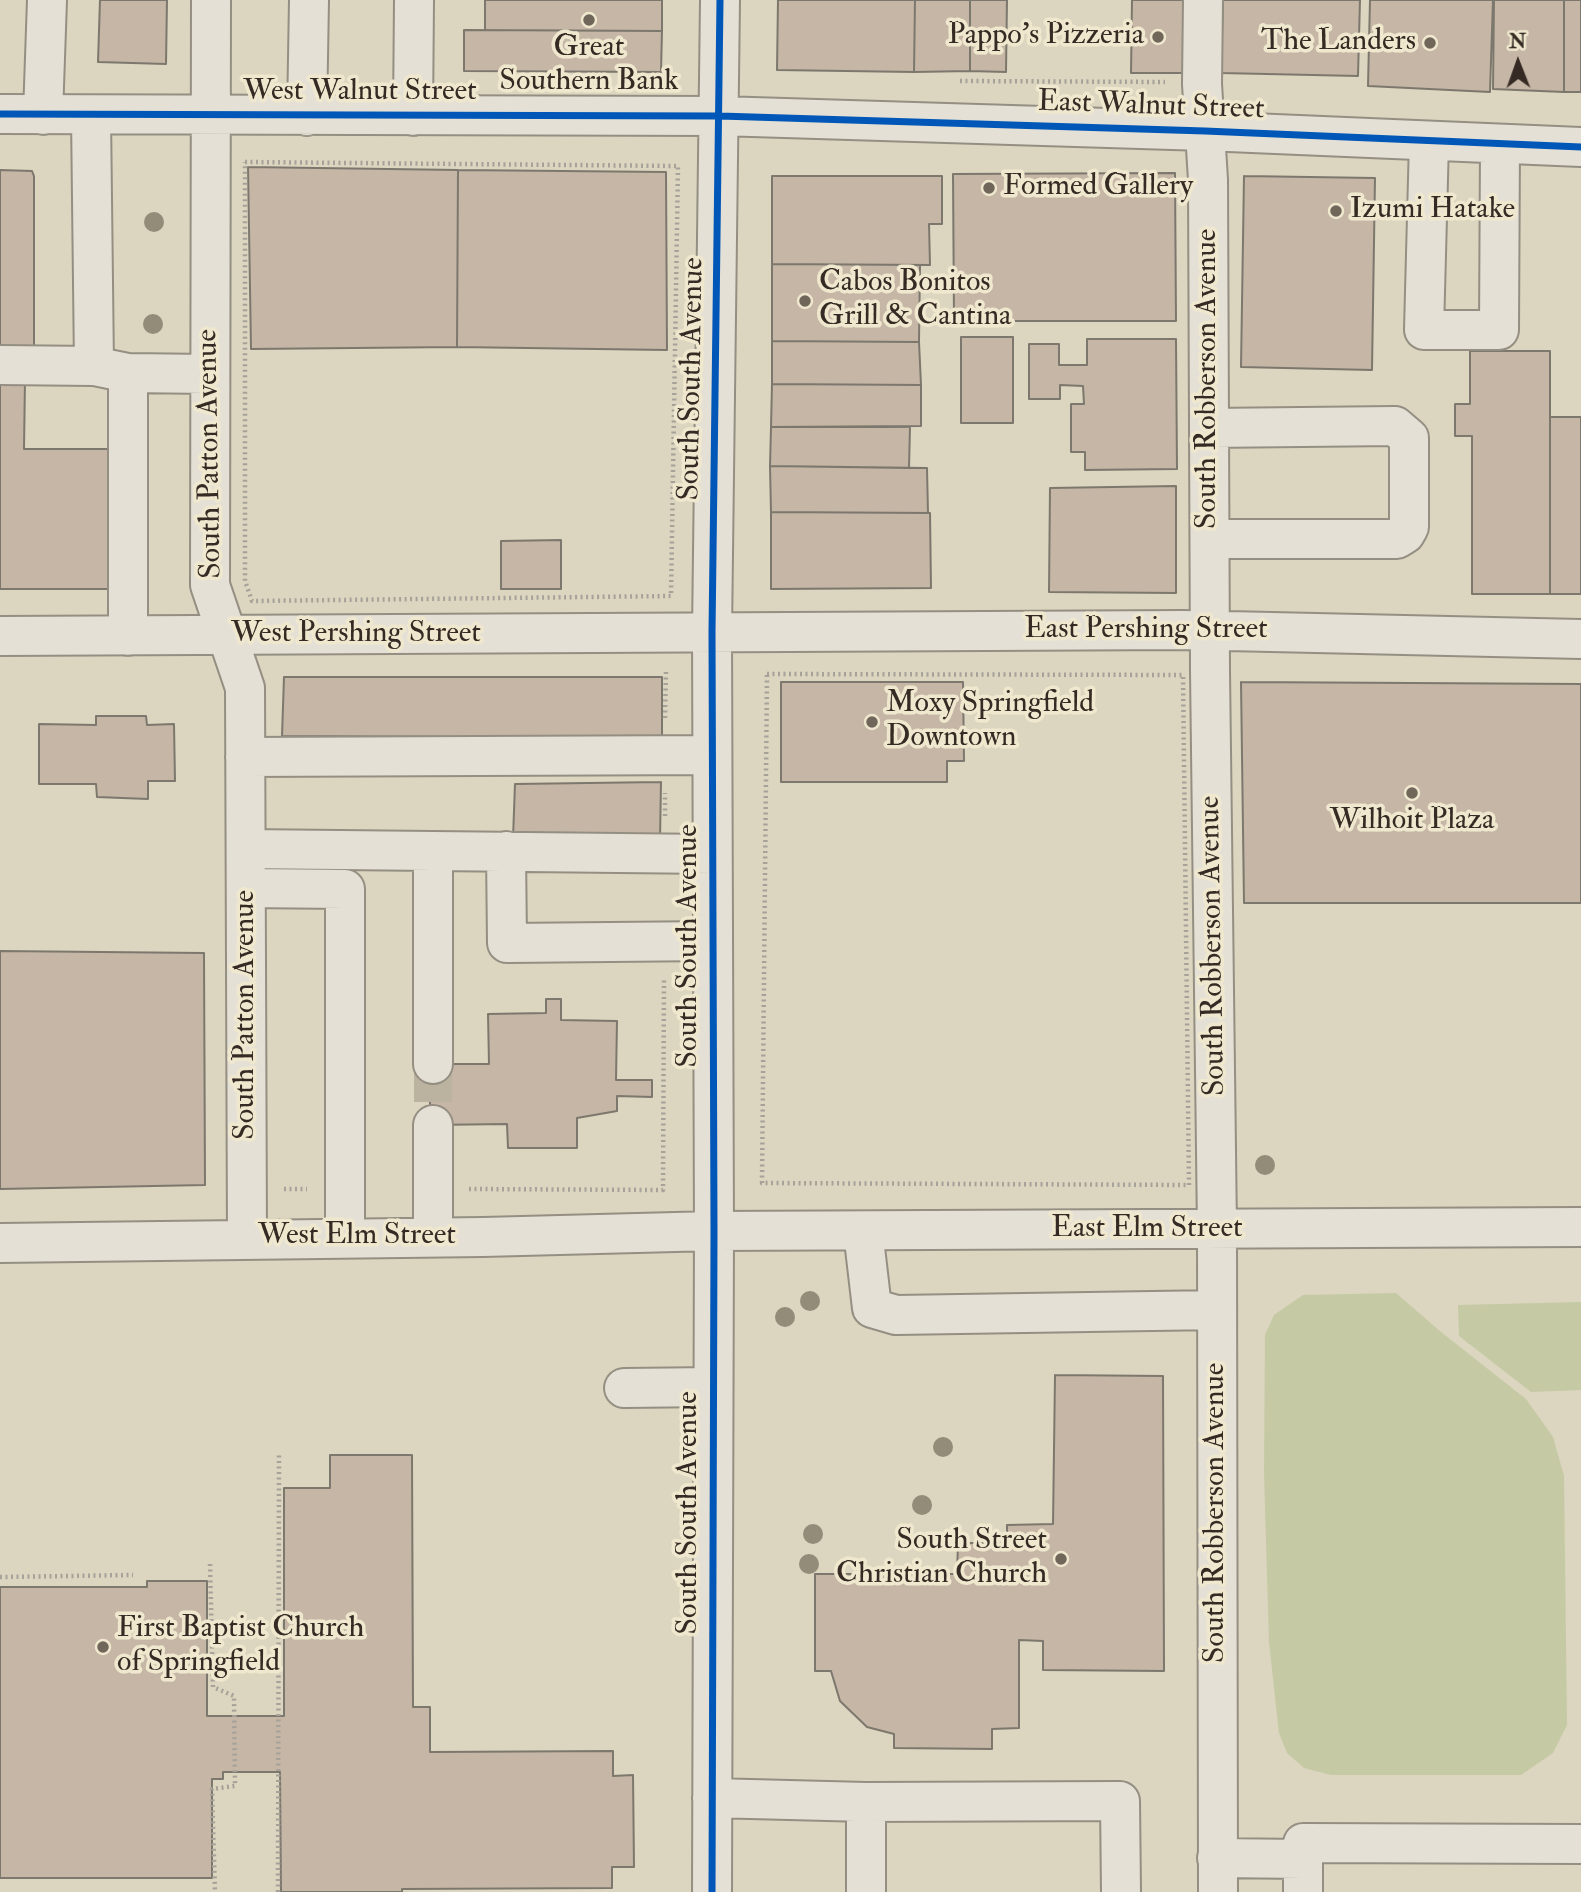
<!DOCTYPE html>
<style>
body{margin:0}
#map{position:relative;width:1581px;height:1892px;overflow:hidden;background:#dcd5bf;font-family:"IM FELL Double Pica",serif}
canvas{display:block}
.north{position:absolute;left:1483px;top:28px;width:70px;height:70px;-webkit-text-stroke:5px #f0e8ce;paint-order:stroke;rotate:359deg;font-size:19px;font-weight:700;line-height:28px;text-align:center;color:#362b24}
.north::after{content:'';display:block;margin:auto;width:24px;height:32px;background:#362b24;clip-path:polygon(50% 0,100% 100%,50% 72%,0 100%)}
</style>
<div id="map">
<canvas width="1581" height="1892"></canvas>
<div class="north">N</div>
</div>
<script>
const ctx = document.querySelector('canvas').getContext('2d');
ctx.lineJoin = 'round';
function fillPath(path, color) {
  ctx.fillStyle = color;
  ctx.fill(path, 'evenodd');
}
function poly(rows) {
  const path = new Path2D();
  for (const r of rows) {
    path.moveTo(r[0], r[1]);
    for (let i = 2; i < r.length; i += 2) path.lineTo(r[i], r[i + 1]);
  }
  return path;
}
function trace(path, color, width, dash) {
  ctx.strokeStyle = color;
  ctx.lineWidth = width;
  ctx.lineCap = dash ? 'butt' : 'round';
  ctx.setLineDash(dash || []);
  ctx.stroke(path);
}
function drawText(font, color, halo, rows, align = 'center') {
  ctx.font = font + ' "IM FELL Double Pica",serif';
  ctx.lineWidth = 7;
  ctx.setLineDash([]);
  ctx.textBaseline = 'middle';
  ctx.strokeStyle = halo;
  ctx.fillStyle = color;
  for (const [text, x, y, turn = 0] of rows) {
    ctx.save();
    ctx.translate(x, y);
    ctx.rotate((+turn || 0) * Math.PI / 180);
    ctx.textAlign = isNaN(turn) ? turn : align;
    if (halo) ctx.strokeText(text, 0, 0);
    ctx.fillText(text, 0, 0);
    ctx.restore();
  }
}
const green = poly([
 [1396,1293,1441,1332,1526,1399,1553,1437,1564,1476,1567,1725,1553,1753,1521,1775,1331,1775,1304,1768,1287,1753,1279,1733,1269,1642,1264,1473,1265,1335,1274,1315,1303,1295],
 [1581,1302,1581,1390,1531,1392,1459,1336,1458,1305]
]);
const building = poly([
 [100,0,167,0,166,64,98,62,100,0],
 [485,0,662,0,662,31,485,30,485,0],
 [778,0,915,0,914,72,777,70,778,0],
 [915,0,970,0,970,71,914,72,915,0],
 [970,0,1007,0,1006,72,970,71,970,0],
 [1132,0,1186,0,1185,73,1131,73,1132,0],
 [1223,0,1360,0,1358,76,1221,73,1223,0],
 [1370,0,1493,0,1490,92,1368,86,1370,0],
 [1494,0,1564,0,1564,92,1493,89,1494,0],
 [1564,0,1581,0,1581,92,1564,92,1564,0],
 [464,30,662,31,661,72,464,71,464,30],
 [248,167,458,170,457,347,251,349,248,167],
 [0,170,32,171,34,176,34,353,0,352,0,170],
 [458,170,666,172,667,350,457,347,458,170],
 [1175,173,1176,321,954,321,953,174,1175,173],
 [772,176,942,176,942,224,929,224,930,265,772,264,772,176],
 [1244,176,1375,178,1372,370,1241,367,1244,176],
 [772,264,920,265,919,342,772,341,772,264],
 [961,337,1013,337,1013,423,961,423,961,337],
 [1087,339,1176,339,1177,469,1085,470,1085,452,1071,452,1071,404,1084,404,1083,386,1060,385,1060,399,1029,399,1029,344,1059,344,1059,365,1087,365,1087,339],
 [772,341,919,342,921,385,772,384,772,341],
 [1470,351,1550,351,1550,594,1472,594,1472,436,1455,436,1455,404,1470,404,1470,351],
 [0,379,25,379,24,449,116,449,115,589,0,589,0,379],
 [772,384,921,385,921,426,771,427,772,384],
 [1550,417,1581,417,1581,594,1550,594,1550,417],
 [771,427,910,427,909,468,770,466,771,427],
 [770,466,927,468,928,513,771,512,770,466],
 [1176,486,1176,593,1049,592,1050,488,1176,486],
 [771,512,930,513,931,588,771,589,771,512],
 [561,540,561,589,501,589,501,541,561,540],
 [284,677,662,677,662,738,282,736,284,677],
 [781,682,963,682,964,761,947,761,947,782,781,782,781,682],
 [1241,682,1581,684,1581,903,1244,903,1241,682],
 [96,716,146,716,147,725,174,724,175,781,148,781,148,799,97,797,96,784,39,784,39,724,96,725,96,716],
 [661,782,660,839,513,838,515,784,661,782],
 [0,951,204,953,205,1185,0,1189,0,951],
 [546,999,561,999,561,1020,617,1021,616,1080,652,1080,652,1097,617,1096,617,1111,577,1118,577,1148,508,1148,507,1124,430,1125,430,1064,489,1064,488,1014,546,1013,546,999],
 [1055,1375,1163,1376,1164,1671,1043,1670,1043,1641,1019,1640,1019,1728,992,1729,992,1749,894,1748,894,1734,867,1727,840,1701,831,1671,815,1671,815,1574,957,1574,958,1543,1007,1543,1007,1525,1053,1524,1055,1375],
 [330,1455,412,1455,413,1707,430,1707,430,1752,613,1751,613,1776,633,1775,634,1867,612,1867,612,1888,402,1889,402,1892,281,1892,280,1772,223,1772,223,1779,212,1779,212,1878,0,1878,0,1587,147,1587,147,1581,207,1581,207,1716,284,1716,284,1488,330,1488,330,1455]
]);
const minorTunnel = poly([
 [433,1064,433,1125]
]);
const path = poly([
 [960,81,1165,82],
 [245,162,678,166,671,596,252,601,245,581,245,162],
 [767,674,1183,675,1189,1185,762,1183,767,674],
 [665,718,666,671],
 [665,816,665,793],
 [284,1189,307,1189],
 [469,1189,663,1190,664,979],
 [210,1564,213,1687,234,1696,235,1786,212,1789,215,1892],
 [0,1577,133,1575],
 [278,1892,279,1455]
]);
const minor = poly([
 [211,0,210,585,245,688,247,1238],
 [1203,0,1202,84,1208,180,1210,670,1217,1230,1218,1892],
 [0,114,720,116,1205,131,1581,147],
 [43,115,47,0],
 [91,115,94,366,128,373,210,374],
 [307,116,309,0],
 [413,116,414,0],
 [1429,141,1424,330,1499,330,1500,144],
 [0,365,94,366],
 [1209,428,1395,426,1409,438,1409,527,1405,534,1397,539,1210,539],
 [0,636,1183,630,1581,639],
 [128,636,128,373],
 [245,757,712,755],
 [246,849,712,854],
 [433,851,433,1064],
 [506,851,507,943,713,941],
 [246,888,345,889,345,1238],
 [863,1231,872,1308,896,1315,1217,1310],
 [433,1237,433,1125],
 [0,1243,483,1237,714,1231,1581,1227],
 [624,1388,713,1387],
 [712,1798,866,1802,1120,1801,1121,1892],
 [1217,1858,1303,1859],
 [712,1892,714,1231,712,632,720,0],
 [866,1892,866,1802],
 [1303,1892,1303,1843,1581,1844]
]);
const cycleway = poly([
 [0,114,720,116,1205,131,1581,147],
 [712,1892,714,1231,712,632,720,0]
]);
const trees = [
 [154,222],
 [153,324],
 [1265,1165],
 [810,1301],
 [785,1317],
 [943,1447],
 [922,1505],
 [813,1534],
 [809,1564]
];
const markers = [
 [589,20,7,"#70665a"],
 [1158,37,7,"#70665a"],
 [1430,43,7,"#70665a"],
 [989,188,7,"#70665a"],
 [1336,211,7,"#70665a"],
 [805,301,7,"#70665a"],
 [872,722,7,"#70665a"],
 [1412,793,7,"#70665a"],
 [1061,1559,7,"#70665a"],
 [103,1647,7,"#70665a"]
];
const poiNames = [
 ["Pappo's Pizzeria",1144,37,"right"],
 ["The Landers",1416,43,"right"],
 ["Great",589,49,"center"],
 ["Southern Bank",589,83,"center"],
 ["Formed Gallery",1003,188],
 ["Izumi Hatake",1350,211],
 ["Cabos Bonitos",819,284],
 ["Grill & Cantina",819,318],
 ["Moxy Springfield",886,705],
 ["Downtown",886,739],
 ["Wilhoit Plaza",1412,822,"center"],
 ["South Street",1047,1542,"right"],
 ["Christian Church",1047,1576,"right"],
 ["First Baptist Church",117,1630],
 ["of Springfield",117,1664]
];
const streetNames = [
 ["West Walnut Street",360,93],
 ["East Walnut Street",1151,107,2],
 ["South South Avenue",693,379,-89],
 ["South Robberson Avenue",1209,379,-90],
 ["South Patton Avenue",211,454,-91],
 ["East Pershing Street",1146,631],
 ["West Pershing Street",356,635],
 ["South South Avenue",690,946,-90],
 ["South Robberson Avenue",1214,946,-91],
 ["South Patton Avenue",247,1015,-90],
 ["East Elm Street",1147,1230],
 ["West Elm Street",357,1237],
 ["South South Avenue",690,1513,-90],
 ["South Robberson Avenue",1217,1513,-90]
];
fillPath(green, '#c5caa5');
fillPath(building, '#c5b6a6');
trace(building, '#7d786d', 2);
trace(minorTunnel, '#bbb3a0', 38, [38, 19]);
trace(minor, '#948f82', 42);
trace(path, '#a6a29a', 4.5, [2, 3.5]);
trace(minor, '#e4e0d5', 38);
trace(cycleway, '#0057b8', 7);
ctx.fillStyle = '#928c79';
for (const [x, y] of trees) {
  ctx.beginPath();
  ctx.arc(x, y, 10, 0, 2 * Math.PI);
  ctx.fill();
}
for (const [x, y, r, color] of markers) {
  const dot = new Path2D();
  dot.arc(x, y, r, 0, 2 * Math.PI);
  ctx.fillStyle = color;
  ctx.fill(dot);
  trace(dot, '#f0e8ce', 2.5);
}
drawText('30px', '#362b24', '#f0e8ce', poiNames, 'left');
drawText('30px', '#362b24', '#f0e8ce', streetNames);
</script>
